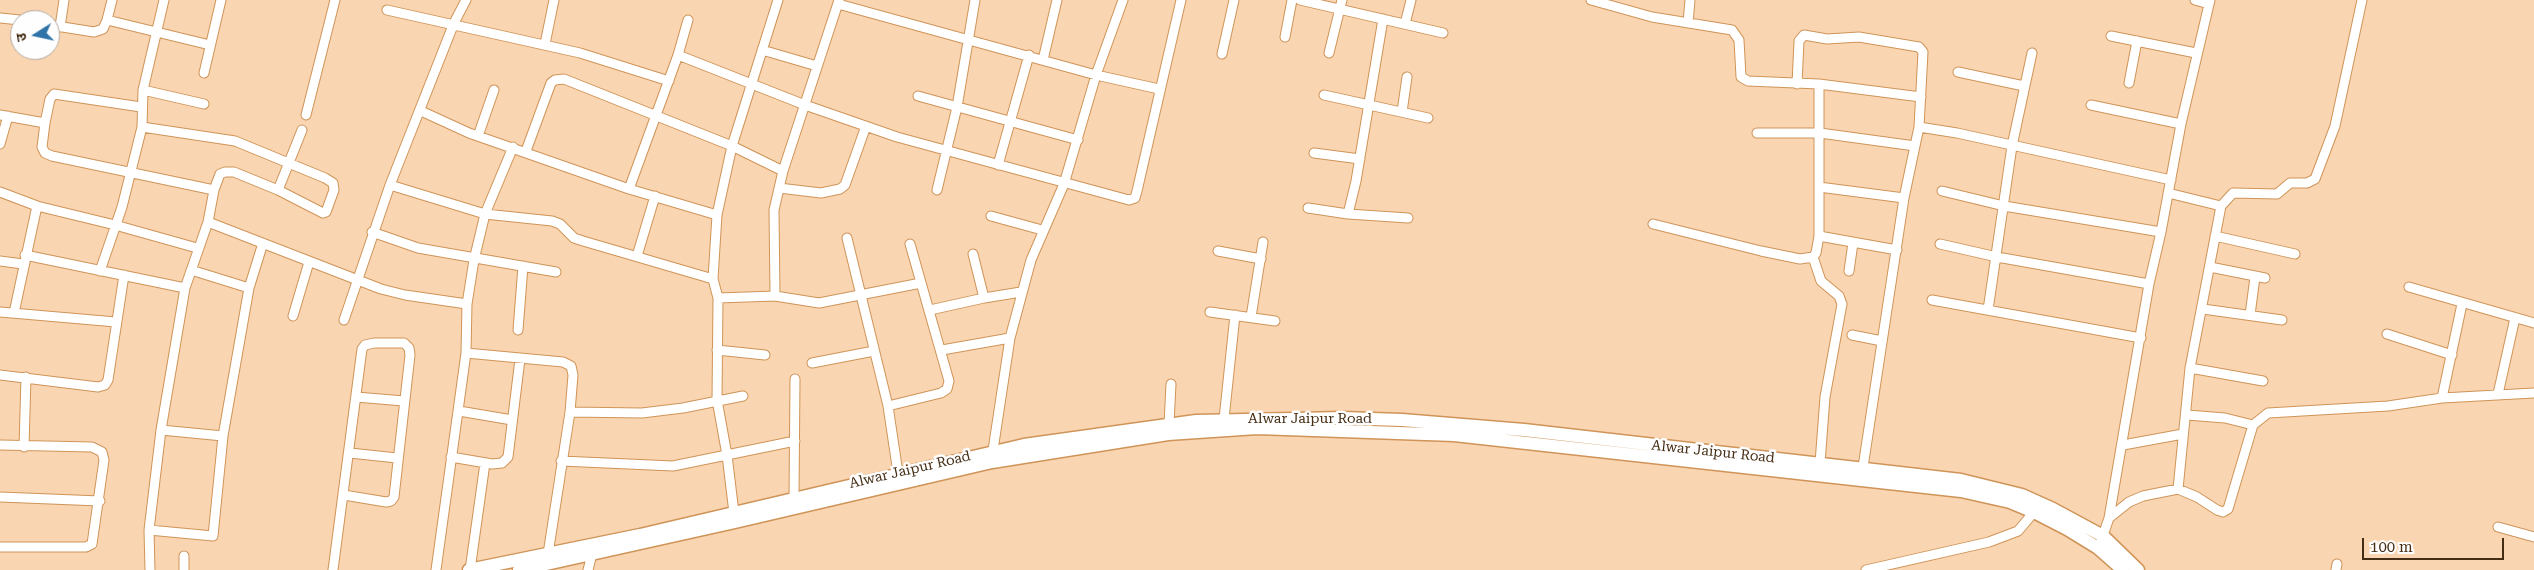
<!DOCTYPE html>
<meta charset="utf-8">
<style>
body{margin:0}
#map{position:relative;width:2534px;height:570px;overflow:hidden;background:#fad5b2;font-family:"Roboto Serif","Noto Sans Devanagari",serif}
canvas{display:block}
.north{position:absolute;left:10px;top:10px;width:50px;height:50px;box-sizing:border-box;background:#fefefe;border:1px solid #b4aaa0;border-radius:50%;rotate:260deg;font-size:14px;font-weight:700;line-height:20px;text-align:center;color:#452d14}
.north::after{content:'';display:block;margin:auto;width:18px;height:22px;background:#2f73a8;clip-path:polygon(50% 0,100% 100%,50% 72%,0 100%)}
.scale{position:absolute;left:2362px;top:538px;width:142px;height:22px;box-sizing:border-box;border:2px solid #452d14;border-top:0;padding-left:6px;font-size:15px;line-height:18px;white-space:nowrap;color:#452d14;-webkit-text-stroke:4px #fefefe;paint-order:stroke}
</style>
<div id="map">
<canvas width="2534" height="570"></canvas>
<div class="north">उ</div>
<div class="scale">100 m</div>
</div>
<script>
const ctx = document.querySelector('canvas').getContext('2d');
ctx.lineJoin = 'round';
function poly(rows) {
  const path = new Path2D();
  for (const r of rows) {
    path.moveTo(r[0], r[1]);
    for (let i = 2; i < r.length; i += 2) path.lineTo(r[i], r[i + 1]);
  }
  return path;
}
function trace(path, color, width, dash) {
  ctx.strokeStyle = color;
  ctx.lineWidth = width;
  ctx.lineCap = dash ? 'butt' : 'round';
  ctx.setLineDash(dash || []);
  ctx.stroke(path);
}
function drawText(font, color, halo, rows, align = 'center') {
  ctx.font = font + ' "Roboto Serif",serif';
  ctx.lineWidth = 5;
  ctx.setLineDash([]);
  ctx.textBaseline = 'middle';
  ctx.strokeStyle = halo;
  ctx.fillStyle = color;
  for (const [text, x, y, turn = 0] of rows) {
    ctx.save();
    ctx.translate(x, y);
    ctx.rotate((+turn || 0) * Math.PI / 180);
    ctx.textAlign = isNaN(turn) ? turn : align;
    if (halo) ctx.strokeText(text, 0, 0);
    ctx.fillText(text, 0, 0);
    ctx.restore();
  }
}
const minor = poly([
 [1300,0,1443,33],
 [1591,0,1652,17,1732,30,1739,40,1741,77,1748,81,1819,84,1921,97],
 [2195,0,2209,4],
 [838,4,1096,75,1159,89],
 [387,10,580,53,669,81],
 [0,18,20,20],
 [107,20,112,0],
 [1688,23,1690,0],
 [1405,24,1411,0],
 [50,25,94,32,103,29,107,20,210,45],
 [60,27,64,0],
 [2111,36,2196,53],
 [1285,37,1292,0],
 [545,44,554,0],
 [762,50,817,66],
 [1329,53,1342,0],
 [1222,54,1234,0],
 [678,55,805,105,897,137,1129,200,1135,198,1137,191,1181,0],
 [1043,60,1057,0],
 [1958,72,2024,86],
 [204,73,221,0],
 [2129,83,2137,41],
 [1797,84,1799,41,1804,35,1827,39,1859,37,1919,47,1923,52,1919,127,1904,198,1863,467],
 [143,90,204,104],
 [1324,95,1428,118],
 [918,96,1078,140],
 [2091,105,2181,124],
 [141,107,54,94,50,99,45,123,42,147,45,153,52,156,214,190],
 [421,111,469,133,629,189,717,215],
 [1402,112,1407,77],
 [0,115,45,123],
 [306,115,335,0],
 [142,127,235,141,325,178,333,183,334,190,326,212,323,213,278,190,234,172,225,172,220,174,214,190,208,222,185,288,161,430,149,530,150,570],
 [1919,127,1957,133,2171,180],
 [1757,133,1820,133,1915,146],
 [478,136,494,90],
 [0,144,8,116],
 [526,151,551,83,555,80,564,79,732,146,783,171],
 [1314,153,1360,159],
 [998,165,1029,55],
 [390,185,485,214,552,221,560,224,574,238,583,241,713,279],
 [1819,187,1904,198],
 [779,188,821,193,840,189,845,185,866,126],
 [629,189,678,55,688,20],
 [278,190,302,130],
 [937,190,957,107,975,0],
 [1942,191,2004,206,2161,232],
 [0,192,37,206,14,313],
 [2168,193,2221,206],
 [37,206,115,225,197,248],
 [1308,208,1348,214,1408,218],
 [1348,214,1356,181,1383,19],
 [991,216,1042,230],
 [208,222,381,289,405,295,467,304],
 [1653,224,1761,251,1800,259,1813,257,1816,253,1819,236,1819,84],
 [372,232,418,248,556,272],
 [1819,236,1897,250],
 [2215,236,2295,254],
 [847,238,888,406,898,473],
 [1940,244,1997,257,2149,284],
 [1218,251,1261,259],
 [973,254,984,298],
 [25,255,185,288],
 [637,256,655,196],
 [1813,257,1821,281,1839,296,1842,304,1825,397,1820,463],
 [0,261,23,264],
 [2210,267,2265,278],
 [191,270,249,288],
 [100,271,122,207,142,127,143,90,164,0],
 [1849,271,1853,243],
 [2409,287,2534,323],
 [775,296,774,210,783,171,839,0],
 [718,298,775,296,819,303,921,283],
 [1932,300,2141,338],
 [2203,309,2282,320],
 [930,310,984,298,1021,292],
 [1988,310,2012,146,2032,53],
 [0,312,116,322],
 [1210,312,1275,321],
 [2250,315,2255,277],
 [293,316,309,262],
 [1251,317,1263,242],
 [344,320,390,185,454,23,466,0],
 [518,330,523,266],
 [2387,334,2452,355],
 [1852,335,1882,341],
 [717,350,765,355],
 [942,350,1010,338],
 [466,353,563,362,571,366,573,375,570,412,548,554],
 [812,363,874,351],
 [2190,368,2263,381],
 [0,375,98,387,105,385,108,380,124,275],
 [2498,394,2515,318],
 [356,397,404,401],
 [2442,398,2462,304],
 [888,406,941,393,947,389,949,381,910,244],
 [459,411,512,420],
 [570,412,642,413,683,408,743,396],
 [2187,415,2225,418,2253,425],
 [1224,419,1235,315],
 [1169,424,1171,384],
 [161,430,223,436],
 [0,445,92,447,102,452,104,460,92,544,86,547,0,547],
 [2123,445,2183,434],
 [24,447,26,377],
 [993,450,1010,338,1031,260,1064,184,1096,75,1123,0],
 [350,453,397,458],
 [451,457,492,464,502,463,508,457,520,359],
 [561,461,673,466,795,441],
 [2178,489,2190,368,2221,206,2233,193,2277,194,2290,183,2307,183,2315,179,2335,126,2362,0],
 [0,497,100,501],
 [794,498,795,379],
 [734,513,727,455,717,400,718,298,713,279,717,215,732,146,778,0],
 [2109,518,2129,502,2143,496,2178,489,2197,497,2217,510,2223,512,2228,509,2253,425,2268,413,2388,406,2442,398,2534,393],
 [2498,527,2534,537],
 [149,530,213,536,223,436,249,288,263,243],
 [2101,541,2109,518,2149,284,2161,232,2181,124,2210,0],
 [184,556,184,570],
 [333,570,362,349,365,345,374,343,404,343,409,348,410,355,394,497,391,501,386,502,344,495],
 [436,570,466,353,467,304,474,260,485,214,513,147],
 [470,570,485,463],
 [588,570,592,554],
 [1866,570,1989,542,2018,531,2034,512],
 [2336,570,2337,564]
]);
const secondary = poly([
 [469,570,640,535,1024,445,1196,421,1343,418,1402,420,1524,430,1961,480,2022,495,2053,509,2103,536,2138,570],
 [519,570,735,522,992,462,1168,434,1257,428,1454,435,1961,491,2010,502,2034,512,2067,529,2098,548,2123,570]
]);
const streetNames = [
 ["Alwar Jaipur Road",1310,419],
 ["Alwar Jaipur Road",1713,452,6],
 ["Alwar Jaipur Road",910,470,-13]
];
trace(minor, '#cf9458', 11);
trace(secondary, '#cf9458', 15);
trace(minor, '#fff', 9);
trace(secondary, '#fff', 12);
drawText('14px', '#452d14', '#fefefe', streetNames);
</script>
